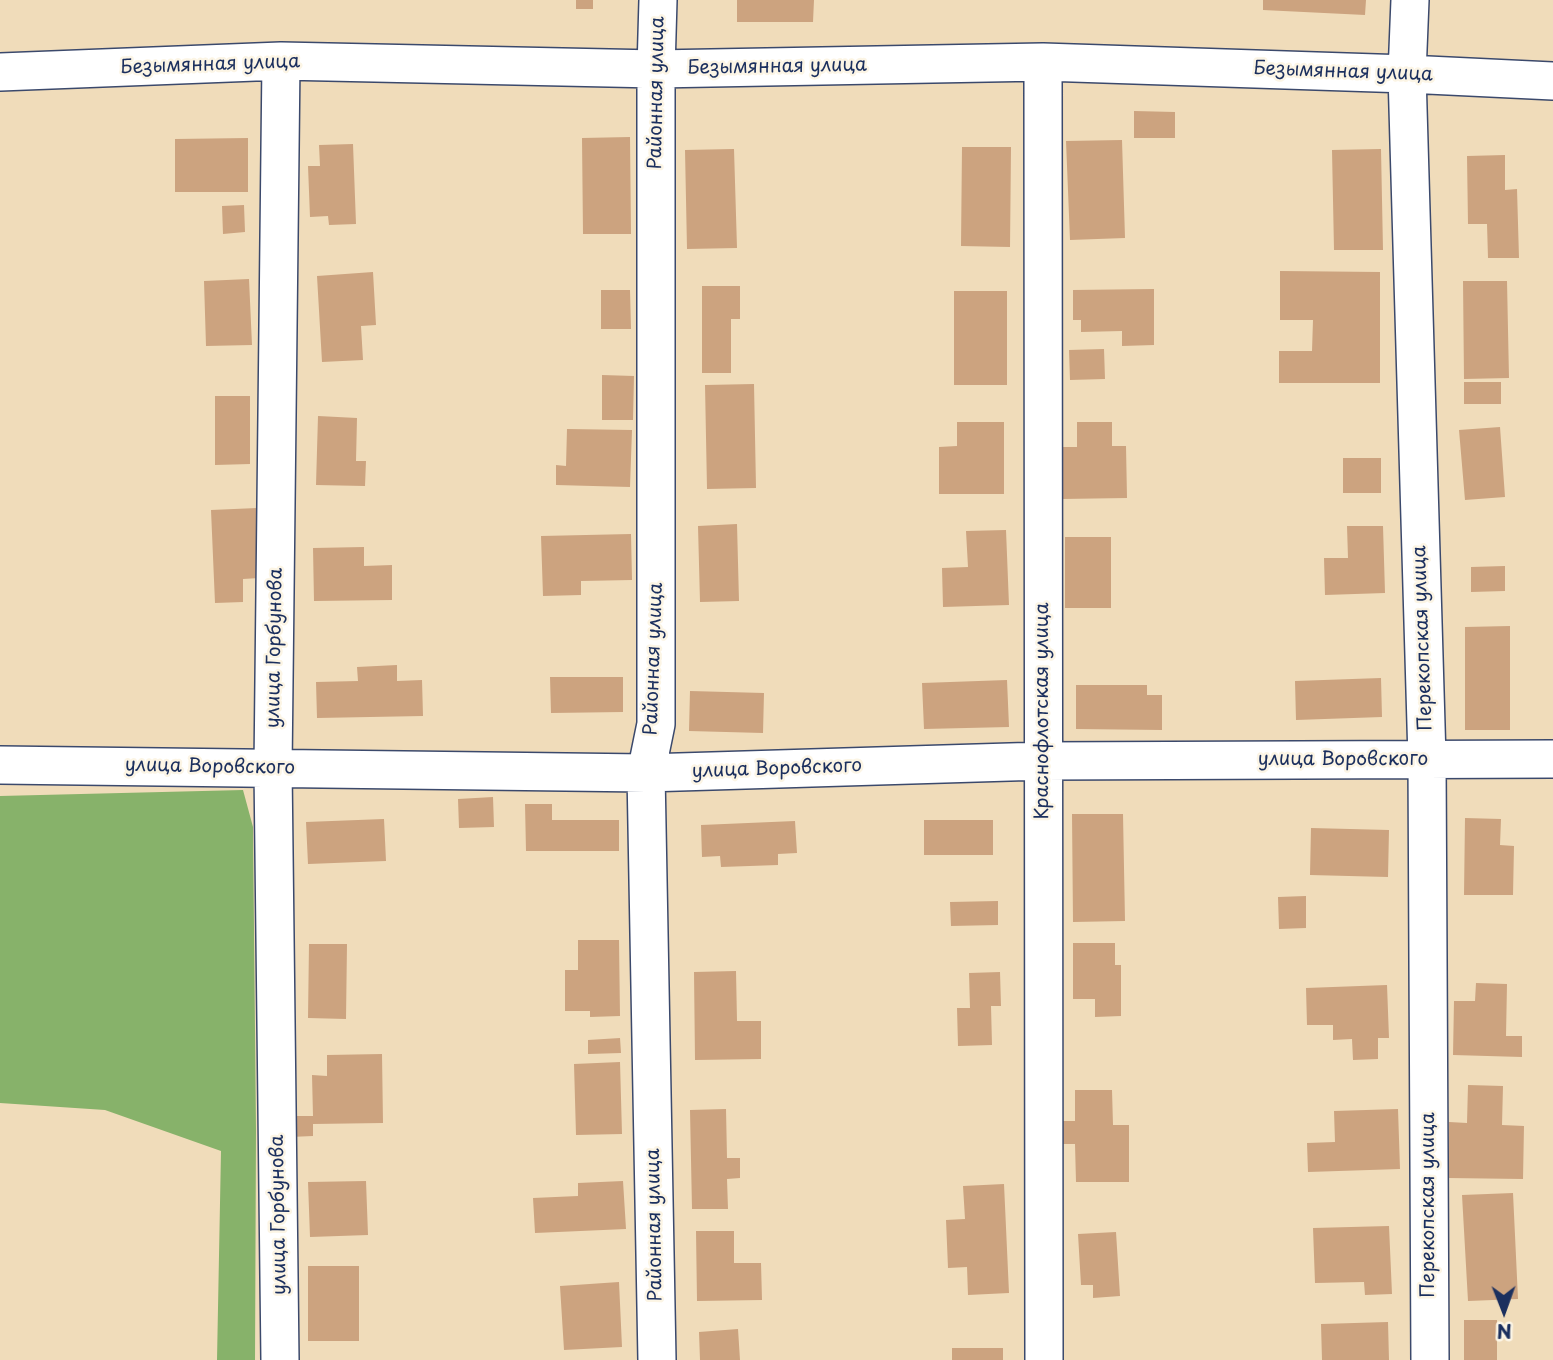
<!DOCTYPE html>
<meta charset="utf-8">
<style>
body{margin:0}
#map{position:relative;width:1553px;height:1360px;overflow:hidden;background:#f0dcba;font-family:"Playpen Sans",sans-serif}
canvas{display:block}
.north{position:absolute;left:1469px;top:1276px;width:70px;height:70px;-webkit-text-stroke:5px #fcf5e5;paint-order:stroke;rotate:179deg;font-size:19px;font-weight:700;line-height:28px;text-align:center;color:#1b2f5e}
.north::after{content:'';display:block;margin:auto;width:24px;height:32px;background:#1b2f5e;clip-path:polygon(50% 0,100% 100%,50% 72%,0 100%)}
</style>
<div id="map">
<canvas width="1553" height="1360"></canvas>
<div class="north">N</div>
</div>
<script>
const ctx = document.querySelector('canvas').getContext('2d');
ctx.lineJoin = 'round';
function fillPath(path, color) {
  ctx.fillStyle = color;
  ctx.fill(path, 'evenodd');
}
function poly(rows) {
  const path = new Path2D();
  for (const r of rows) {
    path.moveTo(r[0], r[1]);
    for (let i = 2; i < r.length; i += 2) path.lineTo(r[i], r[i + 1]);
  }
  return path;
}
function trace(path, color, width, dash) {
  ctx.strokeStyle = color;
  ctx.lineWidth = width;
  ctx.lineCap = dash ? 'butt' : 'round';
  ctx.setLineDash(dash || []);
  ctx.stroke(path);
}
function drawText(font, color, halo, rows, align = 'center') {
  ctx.font = font + ' "Playpen Sans",sans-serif';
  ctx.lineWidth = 5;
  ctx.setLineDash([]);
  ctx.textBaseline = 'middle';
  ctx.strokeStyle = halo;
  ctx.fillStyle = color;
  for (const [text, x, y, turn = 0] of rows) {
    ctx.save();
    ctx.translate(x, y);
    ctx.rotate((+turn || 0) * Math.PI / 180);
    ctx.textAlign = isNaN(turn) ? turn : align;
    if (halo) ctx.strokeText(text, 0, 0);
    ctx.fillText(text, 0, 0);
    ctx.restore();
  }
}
const forest = poly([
 [243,790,253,827,256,1130,255,1360,217,1360,221,1151,105,1110,0,1103,0,796]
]);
const building = poly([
 [576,0,593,0,593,9,576,9],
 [737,0,814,0,813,22,737,22],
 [1263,0,1366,0,1365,15,1263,10],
 [1134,111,1175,112,1175,138,1134,138],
 [630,137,631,234,583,234,582,138],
 [248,138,248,192,175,192,175,139],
 [1122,140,1125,238,1070,240,1066,141],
 [353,144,356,224,329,225,328,216,310,217,308,166,320,166,319,145],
 [962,147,1011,147,1010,247,961,246],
 [734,149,737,248,687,249,685,150],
 [1381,149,1383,250,1334,250,1332,150],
 [1505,155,1505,190,1517,189,1519,258,1488,258,1487,224,1468,224,1467,156],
 [244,205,245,232,223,234,222,206],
 [1280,271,1380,272,1380,383,1279,383,1279,351,1312,351,1313,320,1280,320],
 [373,272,376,325,361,326,363,360,322,362,317,276],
 [249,279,252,345,206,346,204,281],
 [1463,281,1507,281,1509,378,1464,379],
 [702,286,740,286,740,319,731,319,731,373,702,373],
 [1154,289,1154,345,1122,346,1122,331,1081,332,1081,320,1073,320,1073,290],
 [601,290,630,290,631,329,601,329],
 [954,291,1007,291,1007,385,954,385],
 [1104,349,1105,379,1070,380,1069,350],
 [602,375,634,376,633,420,602,420],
 [1464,382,1501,382,1501,404,1464,404],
 [754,384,756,488,707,489,705,385],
 [215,396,250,396,250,464,215,465],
 [318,416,357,418,356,461,366,461,365,486,316,485],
 [957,422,1004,422,1004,494,939,494,939,447,957,446],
 [1077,422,1112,422,1112,446,1126,446,1127,498,1062,499,1061,447,1077,447],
 [1500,427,1505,497,1465,500,1459,430],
 [567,429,632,430,630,487,556,485,556,465,566,466],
 [1343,458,1381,458,1381,493,1343,493],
 [257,508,259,578,243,579,243,602,215,603,211,510],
 [737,524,739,601,700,602,698,526],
 [1347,526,1383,526,1385,593,1325,595,1324,558,1348,558],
 [1006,530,1009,605,943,607,942,568,968,567,966,531],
 [631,534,632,580,581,581,581,595,543,596,541,536],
 [1065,537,1111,537,1111,608,1065,608],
 [364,547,364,566,392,565,392,600,314,601,313,548],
 [1505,566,1505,591,1471,592,1471,567],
 [1510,626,1510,730,1465,730,1465,627],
 [397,665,397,681,422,680,423,716,317,718,316,682,358,681,357,667],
 [550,677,623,677,623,712,551,713],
 [1381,678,1382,717,1296,720,1295,681],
 [1007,680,1009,727,924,729,922,683],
 [1076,685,1147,685,1147,695,1162,695,1162,730,1076,729],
 [690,691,764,693,763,733,689,731],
 [493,797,494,827,459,828,458,799],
 [525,804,552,804,552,820,619,820,619,851,526,851],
 [1072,814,1123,814,1125,921,1073,922],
 [1465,818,1501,819,1500,845,1514,846,1513,895,1464,895],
 [384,819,386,861,308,864,306,822],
 [924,820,993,820,993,855,924,855],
 [795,821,797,853,778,854,778,865,721,867,720,856,702,857,701,825],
 [1311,828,1389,830,1388,877,1310,875],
 [1306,896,1306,928,1279,929,1278,897],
 [998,901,998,925,951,926,950,902],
 [578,940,619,940,620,1016,590,1017,590,1011,565,1011,565,970,578,970],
 [1073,943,1115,943,1115,965,1121,965,1121,1016,1095,1017,1095,999,1073,999],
 [309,944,347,944,346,1019,308,1018],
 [736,971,737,1021,761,1021,761,1059,695,1060,694,972],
 [1000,972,1001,1006,991,1006,992,1045,958,1046,957,1008,970,1008,969,973],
 [1476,983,1507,984,1506,1036,1522,1036,1522,1057,1453,1055,1454,1001,1475,1001],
 [1387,985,1389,1038,1378,1038,1378,1059,1353,1060,1352,1039,1333,1040,1333,1025,1307,1025,1306,988],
 [620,1038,621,1053,588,1054,588,1040],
 [382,1054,383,1123,313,1124,313,1136,290,1137,290,1116,313,1116,312,1075,327,1076,327,1055],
 [620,1062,622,1134,576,1135,574,1064],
 [1468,1085,1503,1086,1502,1125,1524,1126,1523,1179,1448,1178,1449,1122,1467,1123],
 [1075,1090,1112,1090,1113,1125,1129,1125,1129,1182,1076,1182,1075,1144,1063,1144,1063,1121,1075,1121],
 [726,1109,727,1158,740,1158,740,1178,727,1179,728,1209,692,1209,690,1110],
 [1398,1109,1400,1169,1308,1172,1307,1143,1335,1142,1334,1111],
 [366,1181,368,1235,310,1237,308,1182],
 [623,1181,626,1229,535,1233,533,1198,578,1196,578,1183],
 [1004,1184,1009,1293,968,1295,967,1267,948,1268,946,1220,965,1219,963,1186],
 [1513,1193,1518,1299,1468,1301,1462,1195],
 [1389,1226,1392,1294,1365,1295,1364,1282,1315,1283,1313,1228],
 [696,1231,734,1231,734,1263,761,1263,762,1300,697,1301],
 [1116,1232,1120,1296,1093,1298,1093,1285,1081,1285,1078,1234],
 [308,1266,359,1266,359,1341,308,1341],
 [619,1282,622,1347,564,1350,560,1286],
 [1464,1320,1497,1320,1497,1360,1464,1360],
 [1388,1322,1389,1360,1322,1360,1321,1324],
 [738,1329,740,1360,700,1360,699,1332],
 [952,1348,1003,1348,1003,1360,952,1360]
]);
const minor = poly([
 [1410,0,1407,74,1427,759,1430,1360],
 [1043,62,1044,1360],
 [0,72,281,61,656,69,1043,62,1407,74,1553,81],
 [0,765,646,773,1043,761,1553,759],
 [280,1360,273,768,281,61],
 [657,1360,646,773,656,724,656,69,658,0]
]);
const streetNames = [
 ["Безымянная улица",210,65,-2],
 ["Безымянная улица",777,67,-1],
 ["Безымянная улица",1343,72,2],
 ["Районная улица",657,93,-89],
 ["Перекопская улица",1423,638,-92],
 ["улица Горбунова",275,648,-89],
 ["Районная улица",654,659,-88],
 ["Краснофлотская улица",1043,711,-90],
 ["улица Воровского",1343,760],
 ["улица Воровского",210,767,1],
 ["улица Воровского",777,769,-2],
 ["Перекопская улица",1429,1205,-90],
 ["улица Горбунова",279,1215,-91],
 ["Районная улица",655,1225,-91]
];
fillPath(forest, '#87b26a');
fillPath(building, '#cca37f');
trace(minor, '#3b496c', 40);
trace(minor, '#fff', 37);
drawText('19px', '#1b2f5e', '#fcf5e5', streetNames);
</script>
